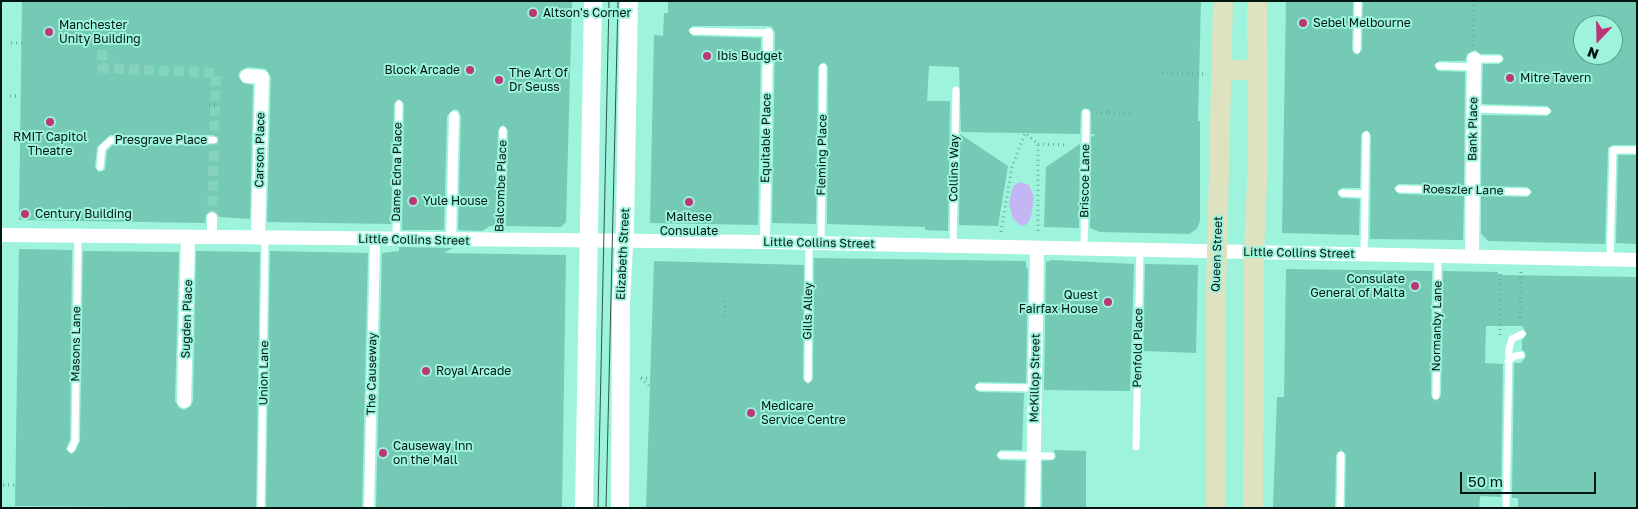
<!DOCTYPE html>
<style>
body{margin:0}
#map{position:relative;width:1638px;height:509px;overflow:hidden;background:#9df3dc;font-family:"Golos Text",sans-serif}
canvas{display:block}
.frame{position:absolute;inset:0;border:2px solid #001610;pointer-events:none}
.north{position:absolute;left:1573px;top:15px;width:50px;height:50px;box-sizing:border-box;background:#9df3dc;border:1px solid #5e9b8a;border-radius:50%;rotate:201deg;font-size:14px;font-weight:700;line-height:20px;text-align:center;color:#001610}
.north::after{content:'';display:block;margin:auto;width:18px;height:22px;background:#bc3577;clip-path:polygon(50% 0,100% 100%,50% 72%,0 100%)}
.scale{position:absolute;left:1460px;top:472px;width:136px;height:22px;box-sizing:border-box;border:2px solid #001610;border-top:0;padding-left:6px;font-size:15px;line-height:18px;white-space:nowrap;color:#001610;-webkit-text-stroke:4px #9df3dc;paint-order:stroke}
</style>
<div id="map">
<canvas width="1638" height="509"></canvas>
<div class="frame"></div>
<div class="north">N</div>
<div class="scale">50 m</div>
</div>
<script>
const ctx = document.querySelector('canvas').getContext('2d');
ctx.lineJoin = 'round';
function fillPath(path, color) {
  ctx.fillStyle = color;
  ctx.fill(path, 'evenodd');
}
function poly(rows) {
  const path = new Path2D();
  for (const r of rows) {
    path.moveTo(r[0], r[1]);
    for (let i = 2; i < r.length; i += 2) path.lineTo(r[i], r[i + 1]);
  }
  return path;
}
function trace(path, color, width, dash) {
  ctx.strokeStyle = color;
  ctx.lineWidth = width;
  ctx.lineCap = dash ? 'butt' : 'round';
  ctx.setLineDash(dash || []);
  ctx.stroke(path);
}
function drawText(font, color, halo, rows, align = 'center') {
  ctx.font = font + ' "Golos Text",sans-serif';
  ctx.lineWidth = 4;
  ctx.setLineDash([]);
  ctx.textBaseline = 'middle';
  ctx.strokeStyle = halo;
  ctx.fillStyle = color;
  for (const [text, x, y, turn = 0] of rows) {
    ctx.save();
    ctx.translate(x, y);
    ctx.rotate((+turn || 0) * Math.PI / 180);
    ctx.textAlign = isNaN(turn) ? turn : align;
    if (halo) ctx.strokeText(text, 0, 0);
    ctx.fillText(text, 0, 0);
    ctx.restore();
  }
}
const green = poly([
 [1020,182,1029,185,1034,197,1031,217,1027,224,1022,226,1013,219,1009,203,1013,186]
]);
const building = poly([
 [22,1,572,1,566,222,561,227,506,226,508,130,503,125,498,130,495,226,490,226,482,231,458,230,461,116,458,110,454,109,447,116,444,230,402,230,404,104,399,99,394,104,391,224,267,222,271,77,266,69,248,67,240,71,238,76,243,83,253,85,250,219,219,217,216,211,212,210,206,214,205,223,19,220],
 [110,135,214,135,219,140,214,145,113,145,107,151,105,170,99,172,95,167,97,147],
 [668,1,1201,1,1198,121,1200,121,1200,221,1197,229,1189,234,1100,232,1090,228,1091,137,1096,134,1091,134,1091,113,1089,109,1084,108,1081,111,1080,134,961,132,959,67,929,66,927,101,950,101,948,231,925,230,925,227,827,224,828,67,824,62,818,67,816,224,772,223,775,33,772,27,768,26,693,26,688,30,693,36,761,38,758,225,650,223,654,35,663,36,664,13,668,13],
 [1286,1,1353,1,1352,50,1357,55,1362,50,1363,1,1637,1,1637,145,1613,145,1608,148,1605,244,1488,241,1481,233,1481,196,1527,197,1532,192,1527,187,1481,186,1482,115,1547,116,1552,111,1547,106,1482,104,1483,64,1499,64,1504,59,1501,54,1481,54,1475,50,1467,54,1465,61,1439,61,1434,65,1438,71,1465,72,1464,185,1399,184,1394,188,1399,194,1464,196,1463,240,1370,239,1371,135,1367,130,1361,135,1360,188,1342,188,1337,192,1341,198,1360,199,1359,235,1282,233],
 [1583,25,1613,25,1613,55,1583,55],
 [960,134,1008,166,998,226,959,225],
 [1080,144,1079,228,1044,227,1046,167],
 [1618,155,1637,155,1637,244,1616,243],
 [399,247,453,248,444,253,566,255,562,508,376,508,382,253,399,251],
 [19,249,72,250,70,440,66,449,71,454,75,452,80,441,83,251,179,252,175,401,179,408,184,410,191,406,193,401,196,251,260,252,256,508,15,506],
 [270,251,368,253,362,508,266,508],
 [814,258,1026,261,1026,269,1028,268,1026,383,979,382,974,387,979,392,1024,393,1022,450,1001,450,996,455,1000,460,1025,461,1024,508,646,508,654,261,804,265,803,379,808,384,813,379],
 [1052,260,1134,264,1130,391,1044,390,1046,262],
 [1145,264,1198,265,1196,353,1143,351],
 [1286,269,1432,271,1431,396,1435,401,1441,396,1443,271,1498,272,1498,275,1637,277,1637,508,1518,508,1518,498,1512,498,1514,363,1521,363,1526,357,1525,352,1522,350,1522,340,1527,334,1522,326,1486,326,1485,363,1503,364,1501,497,1480,496,1479,508,1345,508,1346,455,1341,450,1336,455,1335,508,1273,508,1277,397,1284,397],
 [1054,450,1086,451,1086,508,1042,508,1042,461,1054,460,1056,457]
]);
const pedestrianTunnel = poly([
 [102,50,102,68,216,73,212,217]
]);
const path = poly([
 [11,43,22,43],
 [1473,46,1474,1],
 [1162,73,1205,74],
 [10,96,20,96],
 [209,106,215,106],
 [1096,113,1109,113,1109,107],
 [1109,113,1132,114],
 [1038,144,1067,145],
 [1001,232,1012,167,1025,133,1038,144,1038,232],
 [725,317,725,297],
 [1520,323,1521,272],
 [1500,335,1500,271],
 [641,378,650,387],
 [641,378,650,378],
 [3,485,15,485]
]);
const service = poly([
 [693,31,768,33],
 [1357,50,1358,1],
 [1474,59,1499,59],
 [1439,66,1474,67],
 [1473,109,1547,111],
 [100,167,102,148,111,140,214,140],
 [1399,189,1527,192],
 [1342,193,1365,194],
 [396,240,399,104],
 [500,240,503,130],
 [821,244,823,67],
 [953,246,956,90],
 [1084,248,1086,113],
 [1364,254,1366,135],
 [1610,259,1613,150,1637,150],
 [1508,361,1515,356,1521,355],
 [808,379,809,243],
 [979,387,1034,388],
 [1436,396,1438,256],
 [1136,447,1140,249],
 [71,449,75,441,78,238],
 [1001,455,1051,456],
 [261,508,265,239],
 [1340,508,1341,455],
 [1506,508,1509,349,1512,339,1522,334]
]);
const pedestrian = poly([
 [212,237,212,217],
 [451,241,454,116],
 [765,242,768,33],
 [369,508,375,240]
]);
const minor = poly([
 [247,76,262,77,258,238],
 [1,235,765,242,1637,260],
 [1472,256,1474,59],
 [184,401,188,237],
 [1033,508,1037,248]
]);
const tertiary = poly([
 [584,508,593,1],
 [620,508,621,303,625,227,629,1]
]);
const secondary = poly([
 [1222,70,1258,70],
 [1216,508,1216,295,1223,1],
 [1253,508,1254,252,1258,160,1257,1]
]);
const tram = poly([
 [598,508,609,1],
 [606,508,618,1]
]);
const markers = [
 [533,13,5,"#bc3577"],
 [1303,23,5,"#bc3577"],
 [49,32,5,"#bc3577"],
 [707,56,5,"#bc3577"],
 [470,70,5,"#bc3577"],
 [1510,78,5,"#bc3577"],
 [499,80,5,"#bc3577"],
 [50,122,5,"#bc3577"],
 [413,201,5,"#bc3577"],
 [689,202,5,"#bc3577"],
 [25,214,5,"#bc3577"],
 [1415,286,5,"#bc3577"],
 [1108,302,5,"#bc3577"],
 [426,371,5,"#bc3577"],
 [751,413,5,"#bc3577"],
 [383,453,5,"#bc3577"]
];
const poiNames = [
 ["Altson's Corner",543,13],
 ["Sebel Melbourne",1313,23],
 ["Manchester",59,25],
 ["Unity Building",59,39],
 ["Ibis Budget",717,56],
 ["Block Arcade",460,70,"right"],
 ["The Art Of",509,73],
 ["Dr Seuss",509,87],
 ["Mitre Tavern",1520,78],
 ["RMIT Capitol",50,137,"center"],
 ["Theatre",50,151,"center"],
 ["Yule House",423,201],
 ["Century Building",35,214],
 ["Maltese",689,217,"center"],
 ["Consulate",689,231,"center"],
 ["Consulate",1405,279,"right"],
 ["General of Malta",1405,293,"right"],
 ["Quest",1098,295,"right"],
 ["Fairfax House",1098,309,"right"],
 ["Royal Arcade",436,371],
 ["Medicare",761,406],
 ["Service Centre",761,420],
 ["Causeway Inn",393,446],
 ["on the Mall",393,460]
];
const streetNames = [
 ["Bank Place",1473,129,-89],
 ["Equitable Place",766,138,-89],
 ["Presgrave Place",161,140],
 ["Carson Place",260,150,-89],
 ["Fleming Place",822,155,-89],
 ["Collins Way",954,168,-89],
 ["Dame Edna Place",397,172,-89],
 ["Briscoe Lane",1085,181,-89],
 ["Balcombe Place",501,186,-88],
 ["Roeszler Lane",1463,190,1],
 ["Little Collins Street",414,240,1],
 ["Little Collins Street",819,243,1],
 ["Little Collins Street",1299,253,1],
 ["Elizabeth Street",623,254,-87],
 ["Queen Street",1217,254,-88],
 ["Gills Alley",808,311,-89],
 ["Sugden Place",187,319,-88],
 ["Normanby Lane",1437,326,-89],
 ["Masons Lane",76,344,-89],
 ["Penfold Place",1138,348,-89],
 ["Union Lane",264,373,-89],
 ["The Causeway",372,374,-89],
 ["McKillop Street",1035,378,-89]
];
fillPath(green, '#c4b5f5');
fillPath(building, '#74cab4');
trace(pedestrianTunnel, '#85d2bd', 10, [10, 5]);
trace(path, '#6cae9c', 3, [1, 4]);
trace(service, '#fff', 7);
trace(pedestrian, '#fff', 10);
trace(minor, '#fff', 14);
trace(tertiary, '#fff', 18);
trace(secondary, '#dfe2bf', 20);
trace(tram, '#2e564b', 1);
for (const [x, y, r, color] of markers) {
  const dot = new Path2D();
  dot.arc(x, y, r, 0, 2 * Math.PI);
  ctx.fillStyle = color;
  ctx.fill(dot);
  trace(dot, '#9df3dc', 2);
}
drawText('12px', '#001610', '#9df3dc', poiNames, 'left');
drawText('12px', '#001610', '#9df3dc', streetNames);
</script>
